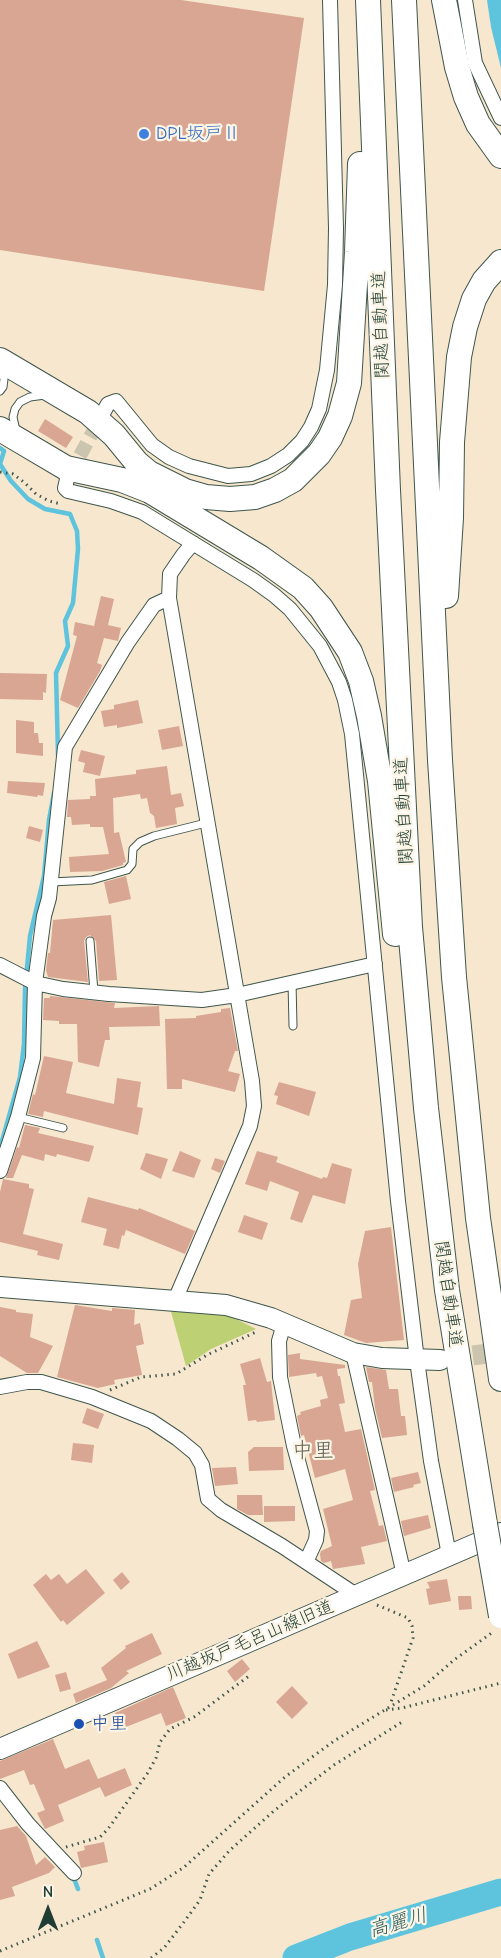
<!DOCTYPE html>
<meta charset="utf-8">
<style>
body{margin:0}
#map{position:relative;width:501px;height:1958px;overflow:hidden;background:#f6e7ce;font-family:"Comic Neue",sans-serif}
canvas{display:block}
.north{position:absolute;left:18px;top:1880px;width:60px;height:60px;-webkit-text-stroke:4px #fcf5e5;paint-order:stroke;rotate:0deg;font-size:16px;font-weight:700;line-height:24px;text-align:center;color:#1f3d34}
.north::after{content:'';display:block;margin:auto;width:21px;height:27px;background:#1f3d34;clip-path:polygon(50% 0,100% 100%,50% 72%,0 100%)}
</style>
<div id="map">
<canvas width="501" height="1958"></canvas>
<div class="north">N</div>
</div>
<script>
const ctx = document.querySelector('canvas').getContext('2d');
ctx.lineJoin = 'round';
function fillPath(path, color) {
  ctx.fillStyle = color;
  ctx.fill(path, 'evenodd');
}
function poly(rows) {
  const path = new Path2D();
  for (const r of rows) {
    path.moveTo(r[0], r[1]);
    for (let i = 2; i < r.length; i += 2) path.lineTo(r[i], r[i + 1]);
  }
  return path;
}
function trace(path, color, width, dash) {
  ctx.strokeStyle = color;
  ctx.lineWidth = width;
  ctx.lineCap = dash ? 'butt' : 'round';
  ctx.setLineDash(dash || []);
  ctx.stroke(path);
}
function drawText(font, color, halo, rows, align = 'center') {
  ctx.font = font + ' "Comic Neue","Klee One",sans-serif';
  ctx.lineWidth = 4.5;
  ctx.setLineDash([]);
  ctx.textBaseline = 'middle';
  ctx.strokeStyle = halo;
  ctx.fillStyle = color;
  for (const [text, x, y, turn = 0] of rows) {
    ctx.save();
    ctx.translate(x, y);
    ctx.rotate((+turn || 0) * Math.PI / 180);
    ctx.textAlign = isNaN(turn) ? turn : align;
    if (halo) ctx.strokeText(text, 0, 0);
    ctx.fillText(text, 0, 0);
    ctx.restore();
  }
}
const green = poly([
 [170,1308,226,1314,256,1329,211,1349,186,1366]
]);
const water = poly([
 [487,0,501,0,501,68,491,27]
]);
const stream = poly([
 [0,448,4,451,0,464,11,481,28,499,45,509,70,514,77,531,78,549,73,603,65,621,68,646,56,673,58,755],
 [0,1148,20,1077,24,1044,25,989,30,936,44,876,49,820,54,793],
 [70,1876,75,1881,78,1889],
 [97,1940,103,1958]
]);
const river = poly([
 [296,1958,350,1937,501,1892]
]);
const building = poly([
 [0,0,181,0,304,18,264,291,0,250],
 [45,419,73,437,66,448,38,431],
 [101,596,114,599,108,625,121,628,118,641,104,638,97,663,102,665,100,671,78,708,60,700,77,636,73,635,75,622,94,626],
 [0,673,47,674,46,693,43,692,43,700,0,699],
 [138,700,143,723,117,728,117,725,104,727,101,711,114,709,114,705],
 [16,720,34,722,34,733,38,733,39,743,43,743,43,756,16,753],
 [179,726,183,746,162,750,158,730],
 [81,750,105,756,100,776,83,772,85,763,78,761],
 [167,766,171,795,181,793,184,806,175,808,177,824,156,828,154,816,150,813,147,798,141,799,140,794,113,798,114,833,119,832,126,862,123,863,123,865,102,871,70,872,69,857,109,854,103,827,90,827,90,824,72,825,71,817,67,817,68,800,90,799,90,796,96,796,95,779,136,774,136,770],
 [8,781,45,783,43,796,38,795,37,797,7,793],
 [29,826,43,830,40,842,26,838],
 [126,876,131,899,109,904,104,882],
 [111,915,117,980,99,981,96,941,90,935,86,937,84,941,88,982,48,977,46,970,48,953,50,953,53,920],
 [50,996,115,1003,114,1008,159,1006,160,1026,109,1027,110,1040,105,1040,99,1067,78,1062,77,1024,59,1024,59,1021,43,1020,44,998,50,998],
 [230,1008,238,1051,235,1051,228,1071,240,1074,235,1092,182,1079,182,1089,167,1089,165,1019,196,1018,196,1016,221,1012,221,1009],
 [44,1056,73,1062,66,1093,114,1104,117,1078,141,1082,137,1107,143,1108,138,1135,44,1111,43,1117,28,1114,33,1094,35,1095],
 [279,1082,316,1092,309,1116,276,1104,278,1096,274,1095],
 [25,1125,40,1128,38,1133,94,1146,90,1160,89,1162,57,1154,56,1157,45,1154,44,1161,22,1155,13,1178,6,1178,17,1147,19,1148],
 [180,1151,201,1160,194,1178,172,1171],
 [257,1151,278,1157,276,1162,322,1179,323,1177,327,1178,332,1163,352,1169,345,1204,313,1195,302,1223,290,1219,299,1192,270,1181,267,1191,245,1184],
 [146,1153,168,1159,161,1179,140,1169],
 [215,1158,225,1161,220,1173,211,1169],
 [3,1179,29,1184,29,1188,34,1189,23,1234,63,1244,59,1260,37,1255,38,1251,0,1242,0,1192],
 [88,1197,138,1210,139,1208,195,1231,185,1254,126,1230,124,1236,122,1235,119,1249,103,1245,107,1229,81,1222],
 [244,1215,268,1223,262,1240,238,1232],
 [391,1227,404,1340,366,1343,344,1335,351,1300,362,1298,358,1264,365,1231],
 [75,1305,112,1311,112,1308,135,1310,134,1325,140,1323,144,1344,136,1346,142,1375,114,1380,115,1384,98,1388,57,1377],
 [0,1307,16,1310,16,1312,33,1314,30,1337,53,1346,38,1373,27,1373,0,1356],
 [300,1353,300,1359,345,1365,345,1368,337,1369,338,1376,340,1376,345,1403,339,1404,345,1432,361,1429,375,1490,370,1491,379,1526,383,1525,387,1541,361,1547,365,1564,333,1569,331,1561,324,1563,321,1561,320,1554,321,1551,332,1546,323,1509,353,1500,345,1469,315,1478,304,1435,301,1436,297,1416,301,1414,300,1412,321,1406,320,1400,328,1398,322,1376,317,1377,316,1373,289,1377,288,1355],
 [260,1358,267,1382,271,1381,275,1420,257,1422,256,1420,248,1421,243,1385,246,1385,240,1364],
 [366,1367,386,1370,389,1389,398,1389,401,1416,405,1416,407,1435,382,1438,375,1408,372,1382,369,1382],
 [87,1408,104,1414,98,1429,82,1423],
 [73,1443,94,1445,92,1463,71,1460],
 [254,1447,283,1447,284,1470,249,1471,248,1452],
 [236,1467,238,1484,215,1486,212,1468],
 [418,1472,421,1483,413,1485,414,1487,394,1492,391,1478],
 [237,1495,262,1495,263,1515,248,1515,237,1509],
 [264,1506,295,1506,295,1521,264,1522],
 [428,1515,431,1528,404,1536,401,1521],
 [86,1569,105,1593,67,1625,63,1620,61,1622,33,1585,46,1574,51,1580,59,1574,67,1584],
 [122,1572,130,1582,121,1590,113,1580],
 [447,1579,451,1601,429,1605,426,1589,430,1588,427,1582],
 [458,1596,471,1596,472,1609,459,1610],
 [152,1633,162,1654,126,1671,129,1673,111,1688,76,1703,73,1694,107,1680,101,1668,126,1648,125,1646],
 [37,1641,50,1667,18,1679,8,1654],
 [242,1659,250,1669,235,1682,227,1671],
 [66,1672,71,1689,60,1692,55,1675],
 [292,1686,308,1703,292,1719,276,1702],
 [173,1687,186,1718,166,1726,161,1713,121,1729,115,1713],
 [53,1739,65,1769,89,1759,98,1779,125,1768,132,1785,105,1797,100,1787,58,1805,64,1821,45,1829,37,1813,45,1810,34,1784,30,1785,24,1770,0,1779,0,1761],
 [17,1826,26,1836,36,1865,45,1857,55,1867,49,1873,12,1887,15,1896,0,1900,0,1830],
 [104,1842,108,1862,81,1868,77,1852,85,1850,84,1846]
]);
const streetTunnel = poly([
 [70,474,101,417]
]);
const secondaryTunnel = poly([
 [443,1359,501,1352]
]);
const path = poly([
 [0,472,13,474,25,483,36,494,49,501,61,504],
 [110,1390,141,1377,176,1374,207,1355,258,1331],
 [377,1605,408,1618,412,1626,413,1638,390,1705],
 [386,1710,402,1708,501,1683],
 [66,1847,100,1837,108,1829,147,1774,156,1758,160,1742,170,1729,194,1717,249,1676],
 [0,1951,150,1889,183,1868,285,1777,334,1741,424,1686,454,1660,493,1632],
 [151,1958,164,1948,184,1922,200,1900,209,1874,230,1850,275,1810,334,1765,402,1722]
]);
const lane = poly([
 [0,391,3,387,4,379,1,369],
 [16,431,13,417,15,409,20,402,30,397,45,395],
 [51,882,92,880,127,870,132,864,133,849,140,842,154,836,206,823],
 [90,941,94,992],
 [292,982,293,1026],
 [18,1117,63,1128]
]);
const street = poly([
 [465,0,475,63,501,118],
 [103,413,108,404,116,401,152,445,169,457,189,466,228,476,251,474,271,466,288,455,302,441,311,427,319,409,327,370,335,285,336,228,330,0],
 [67,479,65,488,68,491,111,501,142,512,253,580,274,595,290,609,320,646,339,682,345,700,352,734,398,1201,417,1360,431,1461,449,1555],
 [0,965,35,983,63,989,109,994,202,1000,237,995,375,964],
 [0,1171,18,1117,33,1058,35,983,44,916,49,898,65,747,128,642,154,605,169,598],
 [175,1300,250,1126,254,1106,252,1081,169,598,170,574,183,555,193,543],
 [284,1324,279,1341,280,1377,294,1446,317,1531,316,1540,306,1562],
 [353,1353,404,1575],
 [0,1387,27,1382,41,1382,92,1397,151,1421,178,1439,195,1453,202,1465,208,1499,221,1510,282,1546,356,1595],
 [0,1788,28,1824,74,1873]
]);
const secondary = poly([
 [0,1287,226,1305,271,1318,353,1353,382,1358,440,1360],
 [0,1749,501,1533]
]);
const highway = poly([
 [368,0,388,490,410,927,426,1108,447,1290,485,1524],
 [404,0,440,760,454,977,478,1218,501,1379],
 [444,0,457,67,466,97,478,124,501,156],
 [0,360,88,412,114,435,137,463,149,473,185,491,206,497,230,499,255,497,275,490,293,480,319,454,330,438,340,416,349,383,357,252,360,164],
 [0,429,66,468,122,480,150,491,261,558,303,588,321,608,350,652,361,681,369,716,380,781,395,934],
 [446,596,451,518,452,442,459,357,465,327,474,299,484,281,501,262]
]);
const highwayBridge = poly([
 [485,1524,501,1616]
]);
const markers = [
 [144,134,6,"#3f7fe0"],
 [79,1724,6,"#1a4fb4"]
];
const shopNames = [
 ["DPL坂戸Ⅱ",156,134]
];
const streetNames = [
 ["関越自動車道",381,325,-92],
 ["関越自動車道",404,811,-93],
 ["関越自動車道",448,1294,82],
 ["川越坂戸毛呂山線旧道",250,1641,-23]
];
const transitNames = [
 ["中里",91,1724]
];
const waterNames = [
 ["高麗川",398,1923,-16]
];
const quarterNames = [
 ["中里",313,1451]
];
fillPath(green, '#bdd174');
fillPath(water, '#5ec3dc');
trace(stream, '#5ec3dc', 4.5);
trace(river, '#5ec3dc', 27);
fillPath(building, '#d8a693');
trace(streetTunnel, '#cbc5af', 14, [14, 7]);
trace(secondaryTunnel, '#cbc5af', 20, [20, 10]);
trace(lane, '#3f564b', 9);
trace(street, '#3f564b', 16);
trace(secondary, '#3f564b', 22);
trace(highway, '#3f564b', 26);
trace(path, '#3f564b', 3, [1.5, 4.5]);
trace(lane, '#fff', 7);
trace(street, '#fff', 14);
trace(secondary, '#fff', 20);
trace(highway, '#fff', 24);
trace(highwayBridge, '#3f564b', 26, []);
trace(highwayBridge, '#fff', 24);
for (const [x, y, r, color] of markers) {
  const dot = new Path2D();
  dot.arc(x, y, r, 0, 2 * Math.PI);
  ctx.fillStyle = color;
  ctx.fill(dot);
  trace(dot, '#fcf5e5', 2);
}
drawText('18px', '#366cbe', '#fcf5e5', shopNames, 'left');
drawText('18px', '#1f3d34', '#fcf5e5', streetNames);
drawText('18px', '#164399', '#fcf5e5', transitNames, 'left');
drawText('italic 20px', '#2f5e5e', '#fcf5e5', waterNames);
drawText('21px', '#606255', '#fcf5e5', quarterNames);
</script>
